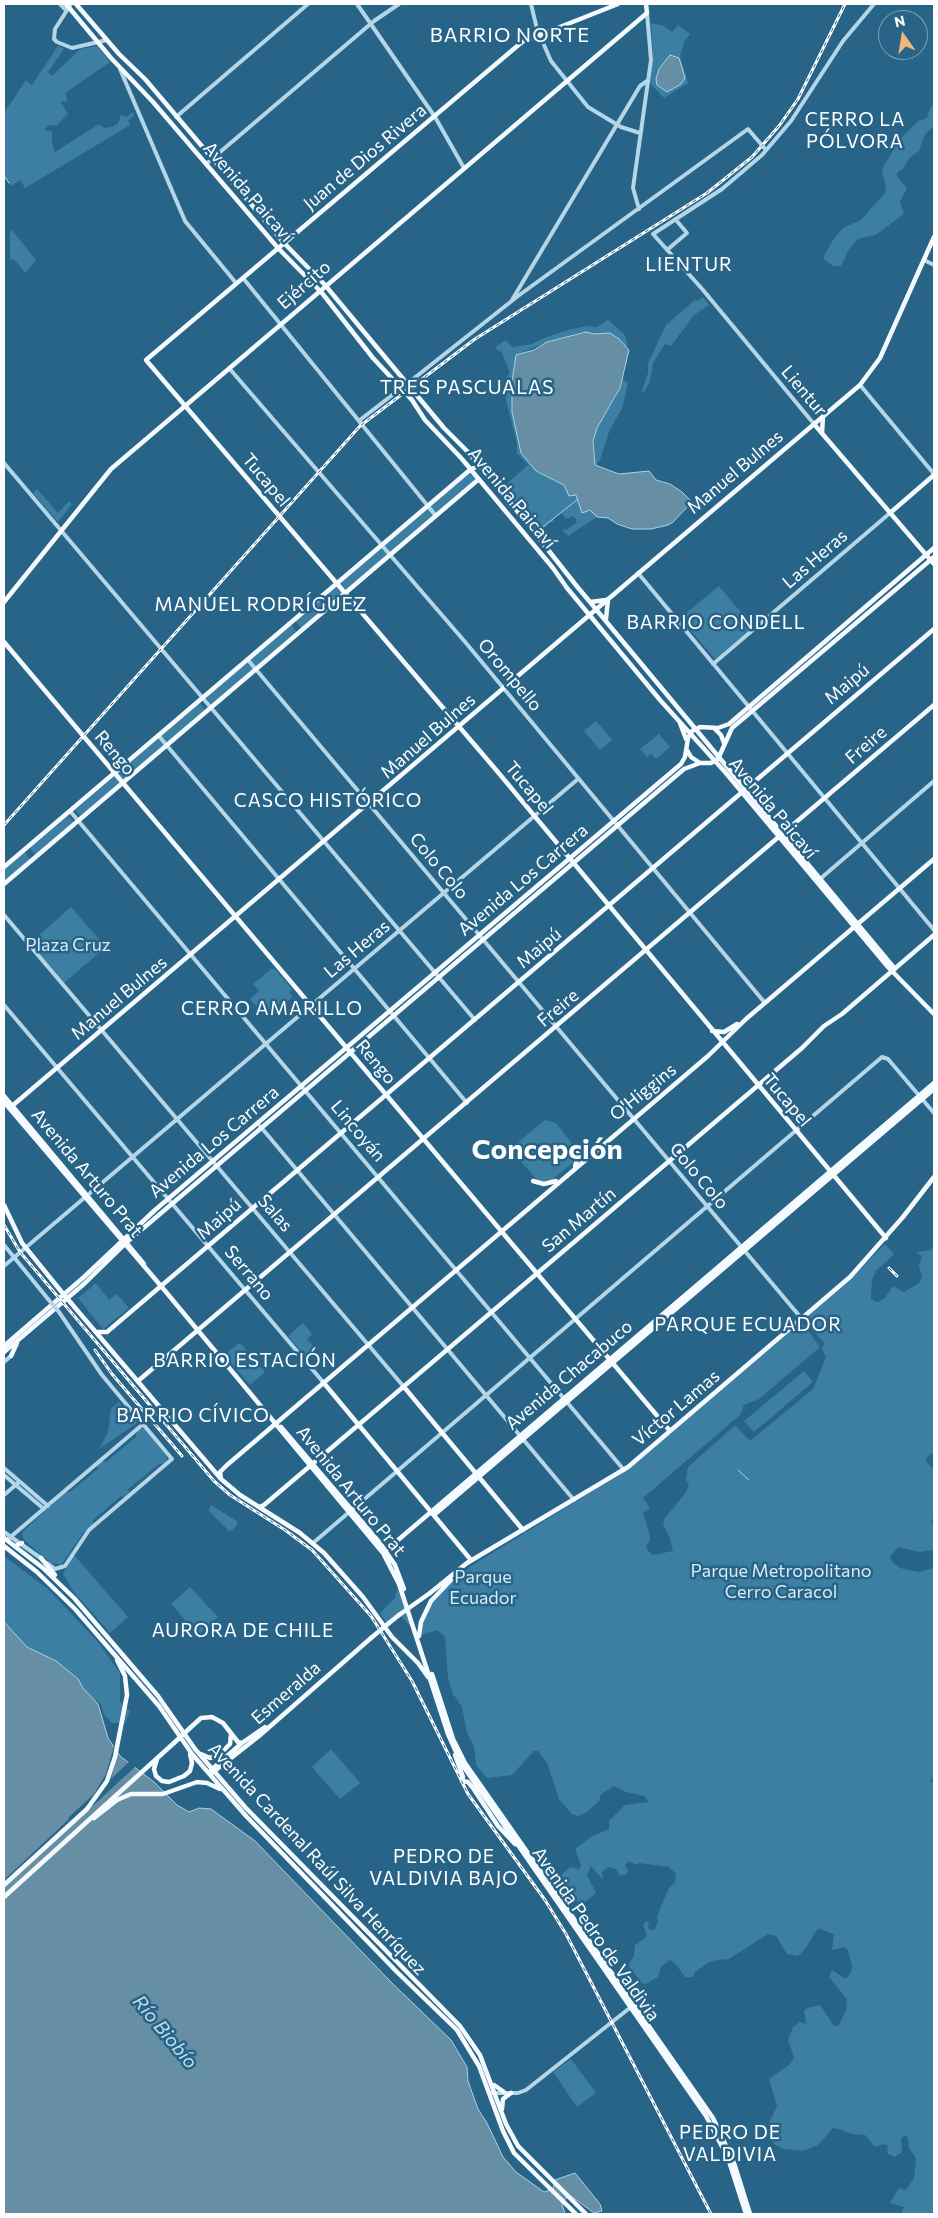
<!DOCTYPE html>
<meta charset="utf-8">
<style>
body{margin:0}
#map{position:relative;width:938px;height:2218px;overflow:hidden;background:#276487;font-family:Commissioner,sans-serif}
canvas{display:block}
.frame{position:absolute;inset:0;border:5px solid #fff;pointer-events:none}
.north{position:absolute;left:878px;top:10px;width:50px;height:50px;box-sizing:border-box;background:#276487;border:1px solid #7da2b7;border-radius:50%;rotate:347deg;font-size:14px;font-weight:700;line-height:20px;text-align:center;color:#fff}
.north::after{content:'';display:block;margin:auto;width:18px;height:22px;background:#f1b678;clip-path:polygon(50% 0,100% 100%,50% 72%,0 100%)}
</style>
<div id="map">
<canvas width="938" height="2218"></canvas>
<div class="frame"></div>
<div class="north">N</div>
</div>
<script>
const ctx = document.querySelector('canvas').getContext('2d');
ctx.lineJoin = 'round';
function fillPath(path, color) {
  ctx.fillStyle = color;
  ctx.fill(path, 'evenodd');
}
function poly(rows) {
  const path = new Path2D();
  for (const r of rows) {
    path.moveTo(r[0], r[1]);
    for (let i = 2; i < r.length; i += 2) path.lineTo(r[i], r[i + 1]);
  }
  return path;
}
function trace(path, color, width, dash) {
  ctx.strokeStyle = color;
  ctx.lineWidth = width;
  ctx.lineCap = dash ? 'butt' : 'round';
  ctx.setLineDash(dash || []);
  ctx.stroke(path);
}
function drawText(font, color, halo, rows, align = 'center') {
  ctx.font = font + ' Commissioner,sans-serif';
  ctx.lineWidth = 5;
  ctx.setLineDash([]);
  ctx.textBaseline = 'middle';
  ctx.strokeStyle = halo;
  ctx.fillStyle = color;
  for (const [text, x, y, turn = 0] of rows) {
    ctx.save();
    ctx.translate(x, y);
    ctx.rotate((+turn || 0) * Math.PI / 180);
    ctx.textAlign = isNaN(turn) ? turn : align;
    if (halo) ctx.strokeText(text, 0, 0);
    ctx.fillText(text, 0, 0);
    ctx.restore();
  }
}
const green = poly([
 [651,23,664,26,672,32,678,25,690,34,684,42,680,56,688,83,664,98,650,83,653,57],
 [58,46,64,49,48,72,52,76,80,49,97,46,110,62,68,91,65,94,68,100,66,102,60,101,68,114,56,126,49,125,44,130,52,131,52,143,55,152,99,124,104,128,112,127,118,123,121,115,127,117,132,112,134,115,128,121,130,125,25,188,20,180,11,186,4,177,4,113,26,80,32,85],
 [934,104,934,126,925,134,919,151,909,158,903,169,897,173,897,177,907,188,900,202,904,214,877,234,858,239,849,249,841,266,833,266,824,259,824,256,833,240,843,228,861,220,885,193,886,187,882,171,884,165,902,137,918,121,927,118,930,108],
 [12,230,36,260,25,273,15,260,10,259,10,232],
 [703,297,709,305,694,315,671,346,665,344,653,363,650,381,643,394,642,390,648,373,648,363,666,325,695,300,697,301],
 [608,320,624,334,628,345,625,347,623,343,607,333,594,334,583,332,550,341,516,355,512,381,512,412,521,453,537,471,564,485,570,496,576,495,582,513,590,510,597,517,568,536,563,531,564,528,566,530,576,523,576,519,573,516,566,519,561,513,553,520,555,522,549,523,540,533,502,488,528,465,517,453,517,444,506,400,507,376,510,373,501,351,499,352,495,347,506,340,512,347,532,344,544,338,568,330,586,326,597,327],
 [622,380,628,382,623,406,609,432,600,460,595,466,593,441,597,428,616,397],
 [470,471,477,478,301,628,295,621],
 [37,489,58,513,69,501,72,504,58,522,33,493],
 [719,586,753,627,715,659,680,618],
 [291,625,296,631,212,705,206,697],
 [200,703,206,711,80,816,75,810],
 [596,721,612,740,600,750,584,731],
 [659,734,670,747,656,759,651,754,647,757,640,749],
 [68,816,74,822,35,855,30,848],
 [25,852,30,859,4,882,4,870],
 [71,907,106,947,64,983,30,943],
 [271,969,275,969,292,989,289,992,293,997,271,1015,263,1006,259,1009,250,999,259,991,253,984],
 [545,1120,556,1123,578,1151,575,1161,548,1183,537,1180,516,1156,514,1150,516,1144],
 [885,1244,894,1254,876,1271,872,1280,871,1299,877,1302,884,1299,893,1286,904,1292,919,1283,922,1277,919,1265,922,1256,916,1252,931,1250,934,1244,934,1452,927,1457,926,1461,934,1470,934,1517,931,1523,934,1524,934,1550,919,1552,898,1547,890,1557,892,1562,900,1568,919,1572,934,1568,934,1777,930,1781,934,1783,934,2214,901,2214,904,2207,890,2203,899,2188,906,2190,914,2178,916,2158,909,2148,908,2138,905,2135,901,2140,902,2152,895,2157,888,2154,887,2148,889,2146,883,2144,875,2147,865,2135,852,2134,839,2129,833,2128,818,2145,803,2151,783,2149,774,2144,771,2139,768,2125,777,2106,769,2079,790,2064,794,2057,788,2040,793,2027,800,2022,806,2024,804,2011,807,2008,820,2005,834,2026,839,2025,846,2010,847,1999,829,1977,832,1970,846,1979,851,1972,852,1966,848,1951,845,1947,832,1950,834,1934,818,1928,805,1949,798,1956,787,1954,776,1936,768,1934,729,1959,716,1960,708,1963,695,1972,693,1977,685,1977,675,1963,670,1960,661,1966,658,1977,646,1984,641,1983,629,1966,630,1962,634,1956,635,1945,647,1937,643,1924,647,1921,649,1923,648,1929,654,1930,658,1922,657,1916,669,1888,675,1882,676,1874,669,1867,639,1863,635,1865,629,1861,625,1865,628,1871,626,1875,620,1875,616,1869,608,1867,602,1872,603,1880,591,1866,587,1875,596,1893,585,1902,580,1902,576,1901,561,1875,570,1867,579,1869,581,1865,575,1849,592,1836,609,1829,609,1821,625,1805,649,1802,644,1796,626,1792,614,1786,601,1794,599,1801,587,1812,578,1816,572,1814,559,1799,547,1763,538,1751,534,1751,512,1775,487,1778,476,1765,474,1746,467,1733,462,1707,453,1694,448,1679,445,1637,437,1630,421,1635,423,1622,434,1599,471,1566,621,1474,799,1324,803,1324,820,1347,759,1399,744,1405,740,1415,643,1498,650,1508,643,1513,650,1535,650,1540,646,1546,648,1551,653,1555,673,1551,670,1538,663,1524,665,1518,686,1492,689,1485,686,1479,688,1467,734,1426,737,1427,750,1441,813,1389,826,1357,822,1349,824,1343,806,1322,806,1318,848,1282],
 [96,1283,109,1300,117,1294,129,1308,103,1329,78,1298],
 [303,1323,312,1334,307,1339,315,1348,305,1356,288,1336],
 [238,1344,241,1344,253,1358,254,1362,264,1370,264,1373,250,1385,224,1355],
 [804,1371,813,1382,754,1432,744,1421],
 [119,1402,137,1423,99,1449,108,1432,111,1409],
 [140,1429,144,1429,165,1454,167,1460,163,1464,159,1464,128,1489,129,1492,124,1497,121,1496,93,1520,93,1524,83,1533,61,1565,51,1563,24,1540,22,1534,24,1530,66,1492,70,1492,98,1469,97,1465,102,1461,106,1462,136,1437,136,1432],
 [211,1505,237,1521,237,1525,230,1532,209,1511],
 [74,1555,128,1617,110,1633,74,1592,63,1574],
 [4,1556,48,1589,98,1642,120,1673,120,1702,130,1711,125,1723,112,1723,104,1715,101,1704,96,1700,108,1738,4,1872],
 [190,1587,218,1617,198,1635,171,1604],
 [398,1589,404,1607,414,1630,398,1613,386,1622,380,1613,394,1599],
 [331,1749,360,1783,340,1799,312,1767],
 [571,2059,596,2093,577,2107,553,2072]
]);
const water = poly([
 [670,55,679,58,685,78,681,84,667,92,657,85,656,79,659,69,670,55],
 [586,332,594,334,610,333,619,339,629,350,620,388,597,428,593,441,595,465,619,474,649,471,656,480,670,484,682,492,692,502,673,522,668,525,651,529,632,529,617,524,608,518,597,517,590,510,582,513,576,495,569,496,564,485,536,471,521,453,512,412,512,381,516,355,534,350,547,342,586,332],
 [4,1622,27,1647,56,1661,78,1679,83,1688,98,1704,108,1738,120,1756,154,1782,177,1805,189,1812,199,1808,211,1809,255,1841,391,1982,451,2040,467,2067,468,2081,478,2109,487,2123,503,2157,516,2172,544,2192,553,2189,555,2180,575,2173,600,2204,602,2211,594,2213,571,2196,561,2201,565,2214,4,2214,4,1622]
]);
const pier = poly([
 [115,1743,119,1748,111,1779,130,1761,137,1765,4,1888,4,1880,69,1819,68,1818,94,1794,106,1774]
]);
const stream = poly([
 [4,175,9,183],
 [539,530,578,499],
 [738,1470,749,1480]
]);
const minor = poly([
 [60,4,66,10],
 [71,4,55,29,54,39,57,42,72,48,107,40],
 [357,4,435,117,464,168],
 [531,4,537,29,551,61,588,107,621,127,640,133],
 [120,69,185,221,236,283],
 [176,117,308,4],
 [206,164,374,21,399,4],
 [639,209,633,188,651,60,647,13],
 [667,250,687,233,676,220],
 [924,260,934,265],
 [243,278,436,516],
 [512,300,640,86,647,81],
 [229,368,466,643,765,1003],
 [408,383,518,296,748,129,766,150],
 [860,385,934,474],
 [360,420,400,389],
 [814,424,703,290,653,234,722,189,762,155,791,121,843,41,874,4],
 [4,463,475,1020],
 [638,573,934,930],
 [248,660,802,1319],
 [713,664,890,513],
 [158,735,467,1103],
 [70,811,624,1470],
 [820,879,934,781],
 [4,915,404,1387],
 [4,1005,323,1382],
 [260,1126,574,1500],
 [4,1245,48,1299],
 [4,1266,578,779],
 [4,1362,11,1356],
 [4,1468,48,1506],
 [4,1475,44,1509],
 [4,1495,18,1483],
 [4,1532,42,1559],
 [7,1540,142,1425],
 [313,1543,882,1057,888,1059,934,1113],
 [47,1563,55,1569,65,1566,89,1530,172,1459,102,1375,59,1312],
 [492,2093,518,2093,526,2090,631,2007]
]);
const major = poly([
 [66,4,111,58,153,102,278,248,322,293,373,358,412,400,425,420,462,459,553,568,567,588,660,700,725,772,888,967,934,1014],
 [76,4,119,54,145,79,284,243,325,285,444,428,469,453,523,518,575,584,895,969],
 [618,4,522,42,146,360,497,771,886,1238],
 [814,424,934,564],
 [822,433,823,416],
 [890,513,934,475],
 [4,602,111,469,647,13,646,4],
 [590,602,606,600],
 [606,619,608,599],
 [4,642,670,1431],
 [680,723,686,739],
 [715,729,721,735,724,743],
 [687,750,691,757,700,763],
 [4,867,471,469,479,466],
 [4,884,479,479],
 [712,1031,724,1032,737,1024],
 [4,1096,144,1264],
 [4,1102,161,1286,383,1553,399,1584,448,1734,461,1763,706,2116,728,2158,746,2214],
 [12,1106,860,385,880,358,934,237],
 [575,1166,579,1155,577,1146],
 [533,1181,544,1184,556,1181],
 [4,1205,22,1243,60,1290],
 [71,1303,221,1479,240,1495,300,1533,324,1553,363,1597,392,1637,418,1663,428,1677],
 [96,1332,107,1332,161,1286,934,629],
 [4,1346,84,1277,155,1210,681,764,685,757,688,738,692,731,700,727,718,728,729,724,934,548],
 [4,1352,84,1284,127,1242,684,769,700,763,711,763,718,759,732,728,934,557],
 [11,1356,17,1343],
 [138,1381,934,705],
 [323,1382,471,1560],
 [404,1387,523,1530],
 [281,1427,380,1543,395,1565,404,1589],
 [221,1479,220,1472,227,1465,708,1056,746,1019,934,859],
 [259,1507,264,1505,580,1237,802,1048,824,1026,842,1014,934,935],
 [434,1515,934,1089],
 [4,1538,43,1568,74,1598,158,1696,195,1749,245,1807,460,2026,480,2055,506,2124,518,2146,586,2214],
 [4,1546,37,1572,75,1609,159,1706,192,1754,247,1817,397,1972,457,2030,479,2066,503,2131,514,2153,576,2214],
 [15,1546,22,1543],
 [384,1552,934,1083],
 [41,1558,55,1575],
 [430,1593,467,1563,628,1467,850,1277,903,1217,934,1177],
 [389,1623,399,1615],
 [419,1636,421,1622,431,1601,451,1580],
 [432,1674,453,1739,465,1763,713,2118,734,2163,750,2214],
 [190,1728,201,1718,212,1717,223,1723,238,1742,242,1743],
 [201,1754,210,1758,219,1755,230,1744,231,1734],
 [455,1755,463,1777,462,1781,468,1782,473,1788,498,1826,515,1844],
 [157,1759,154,1769,156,1776,162,1781,169,1782,184,1776,190,1771,192,1763,190,1754],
 [211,1770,242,1743,265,1727],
 [212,1773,259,1736,371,1638],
 [94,1818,117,1800,131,1794,163,1794,197,1782,207,1783,220,1789],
 [4,1885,87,1809,107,1781,115,1757,127,1695,125,1676,117,1660],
 [4,1897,175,1742],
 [494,2085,504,2092],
 [502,2109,503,2099,511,2093]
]);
const rail = poly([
 [4,825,360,426,475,339,707,193,752,157,779,126,798,99,845,4],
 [4,1225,20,1252,214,1481,230,1495,285,1530,312,1550,371,1616,412,1681,468,1794,545,1900,566,1934,711,2214],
 [889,1268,897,1276],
 [95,1350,112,1374,182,1456]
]);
const minorBridge = poly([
 [400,389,408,383],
 [48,1299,59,1312]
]);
const majorBridge = poly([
 [60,1290,71,1303],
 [399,1615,430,1593],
 [371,1638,389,1623],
 [175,1742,190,1728]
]);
const streetNames = [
 ["Juan de Dios Rivera",365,157,-40],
 ["Avenida Paicaví",248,192,49],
 ["Ejército",304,285,-41],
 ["Lientur",804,391,50],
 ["Manuel Bulnes",735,472,-40],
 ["Tucapel",266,480,50],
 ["Avenida Paicaví",512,498,50],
 ["Las Heras",815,559,-41],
 ["Orompello",510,675,50],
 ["Maipú",847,684,-40],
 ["Manuel Bulnes",428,736,-41],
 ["Freire",866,745,-41],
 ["Rengo",115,753,50],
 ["Tucapel",529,788,50],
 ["Avenida Paicaví",773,808,50],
 ["Colo Colo",439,866,50],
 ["Avenida Los Carrera",523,880,-40],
 ["Maipú",539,948,-40],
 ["Las Heras",357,949,-40],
 ["Manuel Bulnes",119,998,-40],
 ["Freire",558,1008,-40],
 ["Rengo",376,1062,50],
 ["O'Higgins",643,1092,-39],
 ["Tucapel",787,1100,50],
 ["Lincoyán",358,1131,50],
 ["Avenida Los Carrera",214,1142,-40],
 ["Avenida Arturo Prat",87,1173,50],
 ["Colo Colo",699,1176,50],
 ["Salas",275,1213,49],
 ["Maipú",219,1219,-41],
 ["San Martín",579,1220,-40],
 ["Serrano",249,1273,50],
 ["Avenida Chacabuco",569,1375,-40],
 ["Víctor Lamas",676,1408,-40],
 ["Avenida Arturo Prat",351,1491,51],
 ["Esmeralda",286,1693,-41],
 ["Avenida Cardenal Raúl Silva Henríquez",317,1859,47],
 ["Avenida Pedro de Valdivia",596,1934,55]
];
const parkNames = [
 ["Plaza Cruz",68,945],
 ["Parque Metropolitano",781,1571],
 ["Cerro Caracol",781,1592],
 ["Parque",483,1577],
 ["Ecuador",483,1598]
];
const neighbourhoodNames = [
 ["CERRO LA",855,120],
 ["PÓLVORA",855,142],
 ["LIENTUR",689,265],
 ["TRES PASCUALAS",467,388],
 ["MANUEL RODRÍGUEZ",261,605],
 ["BARRIO CONDELL",716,623],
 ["CASCO HISTÓRICO",328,801],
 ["CERRO AMARILLO",272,1009],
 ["PARQUE ECUADOR",748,1325],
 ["BARRIO ESTACIÓN",245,1361],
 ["BARRIO CÍVICO",193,1416],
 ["AURORA DE CHILE",243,1631],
 ["PEDRO DE",444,1857],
 ["VALDIVIA BAJO",444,1879],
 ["PEDRO DE",730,2133],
 ["VALDIVIA",730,2155]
];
const waterNames = [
 ["Río Biobío",165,2032,50]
];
const quarterNames = [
 ["BARRIO NORTE",510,35]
];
const townNames = [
 ["Concepción",547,1150]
];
fillPath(green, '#3c7fa3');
fillPath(water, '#668ea5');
trace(water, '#a7d3e9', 1);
fillPath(pier, '#276487');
trace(stream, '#a7d3e9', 1);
trace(minor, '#b3d6e8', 4);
trace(major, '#f5fafe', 4.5);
trace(rail, '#fff', 3);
trace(rail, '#276487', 1, [4]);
trace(minorBridge, '#b3d6e8', 4);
trace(majorBridge, '#f5fafe', 4.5);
drawText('18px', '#fff', '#276487', streetNames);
drawText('18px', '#d7ebf7', '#276487', parkNames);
ctx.letterSpacing = '1px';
drawText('19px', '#fff', '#276487', neighbourhoodNames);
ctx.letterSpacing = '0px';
drawText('italic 19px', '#bedff0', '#276487', waterNames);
ctx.letterSpacing = '1px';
drawText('20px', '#fff', '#276487', quarterNames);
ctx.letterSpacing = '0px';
drawText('bold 28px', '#fff', '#276487', townNames);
</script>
